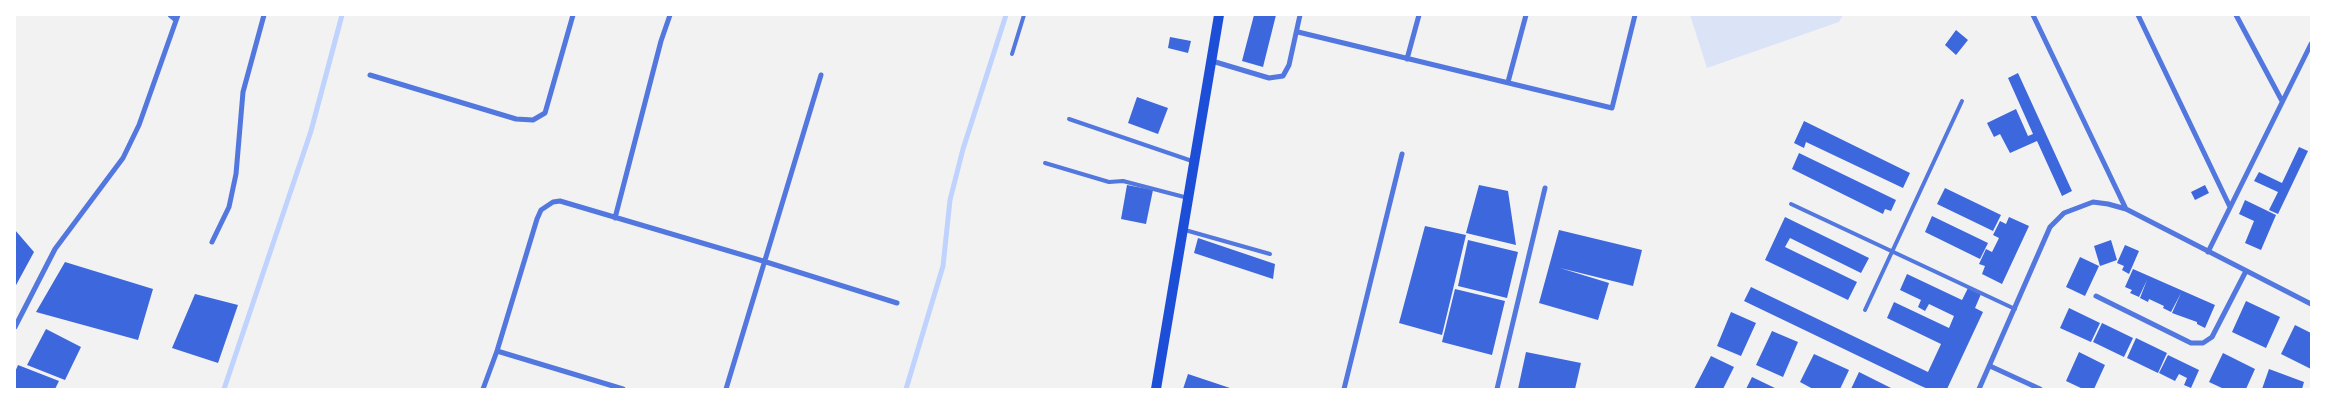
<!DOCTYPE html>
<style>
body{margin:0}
#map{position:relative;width:2326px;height:404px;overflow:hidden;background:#f2f2f2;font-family:"Golos Text",sans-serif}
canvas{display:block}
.frame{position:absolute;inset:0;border:16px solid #fff;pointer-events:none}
</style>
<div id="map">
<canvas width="2326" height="404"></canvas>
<div class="frame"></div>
</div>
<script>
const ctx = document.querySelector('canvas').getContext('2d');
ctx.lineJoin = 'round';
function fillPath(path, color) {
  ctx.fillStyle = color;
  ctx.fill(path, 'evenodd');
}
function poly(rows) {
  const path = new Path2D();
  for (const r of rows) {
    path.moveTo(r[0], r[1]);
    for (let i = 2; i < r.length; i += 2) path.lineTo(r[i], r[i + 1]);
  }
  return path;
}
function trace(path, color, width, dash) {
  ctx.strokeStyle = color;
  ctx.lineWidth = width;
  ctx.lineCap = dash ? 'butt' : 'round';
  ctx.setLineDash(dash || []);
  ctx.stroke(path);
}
const green = poly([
 [1690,15,1843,15,1839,22,1707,68]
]);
const stream = poly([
 [224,389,311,131,342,15],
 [906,389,943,266,950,200,963,149,1006,15]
]);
const building = poly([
 [1254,15,1276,15,1263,67,1242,61],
 [1956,30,1968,40,1956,55,1945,45],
 [1170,37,1191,41,1188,53,1168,48],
 [2018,73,2072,191,2062,196,2037,141,2010,153,2000,134,1994,137,1987,123,2016,109,2028,136,2033,134,2008,78],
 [1137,97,1168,108,1158,134,1128,123],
 [1804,121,1910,173,1903,188,1806,142,1804,148,1794,143],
 [2299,147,2308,151,2278,214,2269,210,2278,192,2254,181,2259,172,2282,183],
 [1799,153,1896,200,1891,211,1885,209,1883,214,1792,169],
 [1127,185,1153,190,1146,224,1121,219],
 [1479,185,1508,191,1516,245,1466,233],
 [2205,185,2209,193,2195,200,2191,192],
 [1945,188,2001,215,1993,231,1937,204],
 [2245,200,2276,215,2261,250,2245,243,2254,221,2239,214],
 [1932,216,1988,243,1980,259,1925,232],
 [1785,217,1869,258,1861,273,1790,238,1785,247,1857,282,1848,300,1765,260],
 [2009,217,2029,226,2002,284,1982,274,1985,266,1979,264,1986,249,1992,252,1999,238,1993,235,2000,221,2006,224],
 [1425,226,1466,235,1442,335,1399,323],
 [15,230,34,252,15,287],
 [1559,230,1642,250,1633,286,1560,268,1609,283,1598,320,1539,303],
 [1198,238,1275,264,1273,279,1194,253],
 [1468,240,1518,252,1507,298,1458,286],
 [2111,240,2117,260,2100,266,2094,246],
 [2125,245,2139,251,2129,274,2122,270,2124,266,2117,263],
 [2080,257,2099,266,2085,296,2066,287],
 [65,262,153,289,138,340,36,312],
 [2133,269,2215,305,2205,328,2197,324,2197,322,2172,313,2181,293,2171,312,2163,308,2164,306,2149,299,2148,302,2140,298,2147,280,2139,297,2130,293,2132,290,2125,287],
 [1907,274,1962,300,1968,288,1981,294,1975,308,1983,312,1947,389,1928,389,1921,386,1744,301,1751,287,1928,372,1941,344,1887,318,1894,302,1949,328,1954,316,1929,304,1925,311,1918,307,1921,300,1900,290],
 [1455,289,1505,301,1492,355,1442,342],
 [195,294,238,305,218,363,172,348],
 [2246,301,2280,317,2266,348,2232,332],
 [2069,308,2100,323,2091,342,2060,328],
 [1731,312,1756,323,1741,356,1717,346],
 [2102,323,2133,338,2124,357,2093,342],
 [2295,325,2311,333,2311,369,2281,354],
 [46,329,81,347,65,380,27,365],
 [1772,331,1798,342,1783,377,1756,365],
 [2136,338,2167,353,2158,373,2127,358],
 [1526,352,1581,363,1575,389,1518,389],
 [2079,352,2105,365,2094,389,2083,389,2066,381],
 [2223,353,2255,369,2246,389,2224,389,2209,382],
 [1814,354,1849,370,1840,389,1813,389,1800,382],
 [2168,355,2199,370,2191,388,2184,385,2187,378,2179,374,2175,381,2159,373],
 [1711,356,1734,367,1723,389,1694,389],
 [18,365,59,381,55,389,15,389,15,372],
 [2269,369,2304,382,2302,389,2262,389],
 [1859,372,1893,389,1851,389],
 [1188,374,1233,389,1183,389],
 [1752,377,1777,389,1746,389]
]);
const service = poly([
 [1012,54,1024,15],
 [1069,119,1192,161],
 [1045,163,1109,182,1123,181,1188,198],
 [1791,204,2015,309],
 [1185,230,1270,254],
 [1865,310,1962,101]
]);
const minor = poly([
 [170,15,176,20],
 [2033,15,2126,209],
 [2138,15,2230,207],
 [2236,15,2282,101],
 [1298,32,1612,108,1635,15],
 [1407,59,1419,15],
 [1212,61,1269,78,1283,76,1289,65,1300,15],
 [370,75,516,119,533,120,545,113,573,15],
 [1508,82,1526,15],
 [615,218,661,41,670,15],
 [212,242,229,207,236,174,243,92,264,15],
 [2208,252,2311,44],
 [2096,296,2191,343,2203,343,2212,337,2246,271],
 [15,327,55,249,123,158,139,125,178,15],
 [497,351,623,389],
 [1990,366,2040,389],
 [483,389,497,351,537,219,541,210,553,202,560,201,763,261,897,303],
 [726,389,821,75],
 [1344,389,1402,154],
 [1497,389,1545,188],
 [1979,389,2050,227,2064,213,2093,202,2108,204,2126,209,2311,304]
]);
const secondary = poly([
 [1156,389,1219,15]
]);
fillPath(green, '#dbe4f7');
trace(stream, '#bfd3fe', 5);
fillPath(building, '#3d67dc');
trace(service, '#5277de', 4);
trace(minor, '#5277de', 5);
trace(secondary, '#1d4ed8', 10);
</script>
